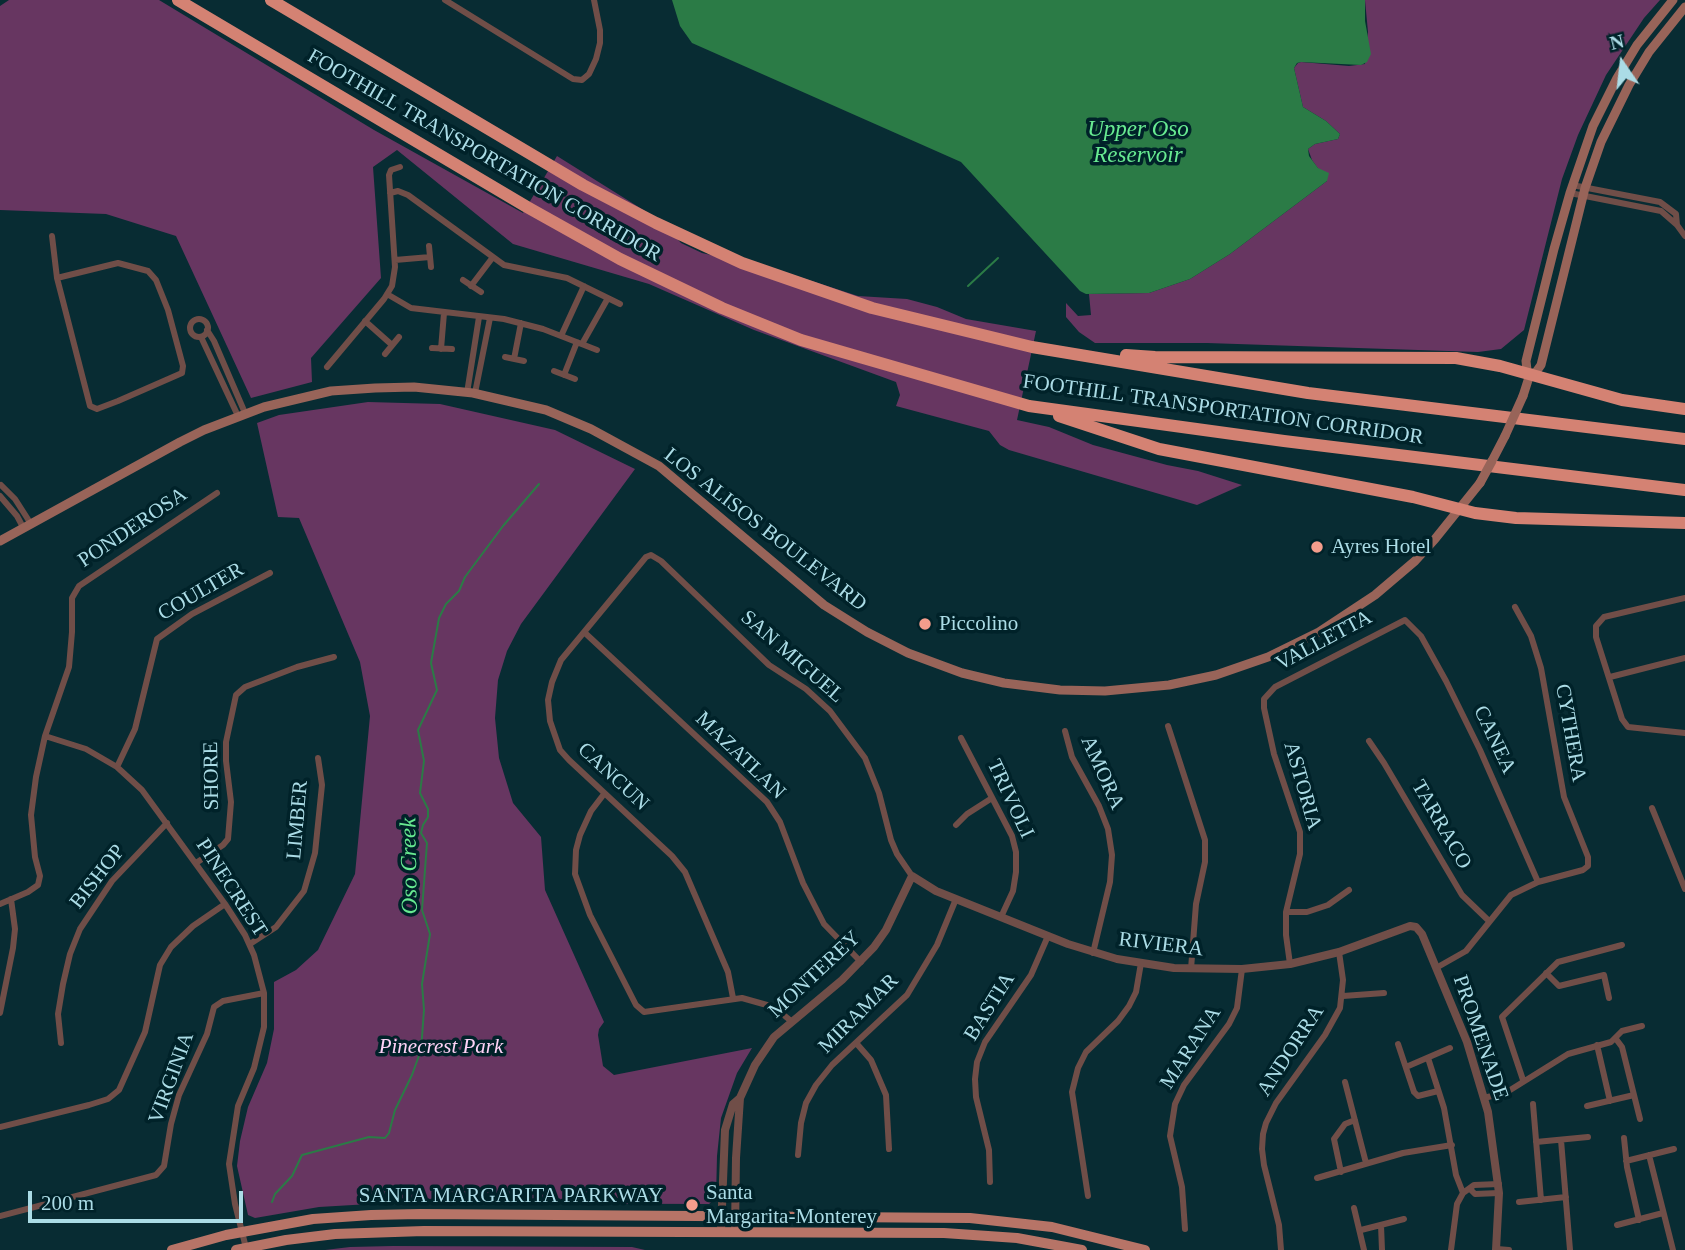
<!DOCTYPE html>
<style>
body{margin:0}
#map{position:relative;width:1685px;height:1250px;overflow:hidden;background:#082c33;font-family:"Times New Roman",serif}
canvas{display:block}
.north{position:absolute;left:1587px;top:28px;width:70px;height:70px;-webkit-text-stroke:5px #002229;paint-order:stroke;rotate:346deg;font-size:19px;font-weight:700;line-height:28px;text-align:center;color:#abdce6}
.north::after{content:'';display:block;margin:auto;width:24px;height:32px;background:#abdce6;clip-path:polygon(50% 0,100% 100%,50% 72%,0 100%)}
.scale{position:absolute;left:28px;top:1191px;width:215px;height:32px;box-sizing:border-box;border:4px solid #abdce6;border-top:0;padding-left:9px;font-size:21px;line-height:24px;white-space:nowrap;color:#abdce6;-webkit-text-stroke:5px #002229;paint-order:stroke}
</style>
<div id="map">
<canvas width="1685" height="1250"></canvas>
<div class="north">N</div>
<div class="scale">200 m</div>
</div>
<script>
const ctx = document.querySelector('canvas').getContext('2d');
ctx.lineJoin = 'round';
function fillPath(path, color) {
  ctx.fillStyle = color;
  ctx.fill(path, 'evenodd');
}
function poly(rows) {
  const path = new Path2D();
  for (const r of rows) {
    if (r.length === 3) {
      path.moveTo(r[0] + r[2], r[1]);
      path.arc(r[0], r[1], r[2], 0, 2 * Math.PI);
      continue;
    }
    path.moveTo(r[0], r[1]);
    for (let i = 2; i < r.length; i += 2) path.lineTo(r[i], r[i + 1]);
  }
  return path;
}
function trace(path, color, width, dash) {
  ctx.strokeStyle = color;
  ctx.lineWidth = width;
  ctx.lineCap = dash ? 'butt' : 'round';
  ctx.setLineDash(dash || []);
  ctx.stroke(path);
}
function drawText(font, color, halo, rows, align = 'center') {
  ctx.font = font + ' "Times New Roman",serif';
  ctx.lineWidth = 7;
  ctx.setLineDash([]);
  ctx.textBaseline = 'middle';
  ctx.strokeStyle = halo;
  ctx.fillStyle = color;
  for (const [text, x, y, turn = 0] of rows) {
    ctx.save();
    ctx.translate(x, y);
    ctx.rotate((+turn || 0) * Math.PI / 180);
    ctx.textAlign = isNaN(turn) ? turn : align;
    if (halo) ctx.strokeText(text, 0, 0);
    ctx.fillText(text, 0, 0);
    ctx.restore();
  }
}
const green = poly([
 [9,0,159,0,374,130,523,213,557,156,661,221,681,243,702,253,778,270,858,296,907,299,937,307,966,319,1036,331,1017,420,1049,427,1093,445,1167,465,1198,471,1242,485,1197,505,1009,450,1000,445,989,431,896,406,900,395,896,382,754,330,649,284,513,244,397,150,373,167,381,278,311,358,312,382,251,398,176,236,106,214,0,210,0,6],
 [1365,0,1660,0,1644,18,1606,75,1578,135,1562,179,1524,330,1501,349,1478,352,1207,343,1095,343,1079,332,1066,317,1066,303,1078,316,1091,315,1089,294,1149,293,1190,279,1230,254,1327,181,1312,160,1308,149,1315,144,1338,139,1340,134,1326,121,1303,107,1294,68,1298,63,1301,62,1349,66,1365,64,1368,32],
 [368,402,440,404,555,430,635,469,521,624,507,651,498,680,495,718,499,758,513,803,541,837,545,890,604,1022,599,1029,598,1035,603,1066,614,1075,752,1048,737,1073,721,1118,717,1156,716,1198,709,1204,387,1203,319,1207,255,1218,248,1215,237,1166,240,1141,248,1107,267,1063,274,1029,274,982,296,970,318,950,355,874,370,716,360,662,299,518,278,517,257,423,279,415],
 [393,1246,632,1247,645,1250,325,1250,350,1247]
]);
const water = poly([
 [672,0,1365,0,1365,21,1371,54,1367,62,1361,65,1301,62,1297,63,1294,68,1303,107,1326,121,1340,134,1338,139,1315,144,1308,149,1309,156,1318,168,1329,173,1327,181,1230,254,1190,279,1149,293,1086,294,1080,291,961,162,692,43,680,26]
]);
const stream = poly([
 [968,286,998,258],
 [272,1202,275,1194,292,1176,302,1155,369,1137,385,1138,389,1133,395,1110,412,1075,421,1050,424,1010,422,984,430,934,422,910,427,843,421,833,423,825,428,817,428,809,420,793,424,761,418,730,437,690,431,663,439,618,446,604,459,591,465,577,503,526,539,484]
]);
const minor = poly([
 [445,0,573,79,582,80,589,74,596,59,600,43,600,30,594,0],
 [1572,185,1660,202,1676,214,1677,225],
 [390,193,398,191,408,195,504,265,567,278,620,304],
 [1570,193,1661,211,1677,225,1685,236],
 [52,236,57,278,90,406,97,409,118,401,182,373,183,366,168,310,156,280,148,271,118,263,57,278],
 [429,246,431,267],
 [395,260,430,257],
 [463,280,481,292],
 [471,286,493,257],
 [387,294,411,308,504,319,543,329,597,350],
 [199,328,9],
 [365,321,392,345],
 [207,330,214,341,245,413],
 [561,336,584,286],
 [201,337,238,416],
 [582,344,608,298],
 [432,348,452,349],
 [441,349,444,313],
 [385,354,399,337],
 [505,357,524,361],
 [514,359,521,323],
 [327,367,384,299,392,286,395,267,389,175,391,170,400,167],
 [554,371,575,379],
 [564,375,577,342],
 [467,393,479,317],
 [475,393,490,318],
 [1,485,15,499,31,524],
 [0,496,17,516,24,529],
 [1685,598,1604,617,1596,626,1596,637,1622,719,1628,727,1685,733],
 [584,632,767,802,780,822,803,883,824,924,861,962],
 [1610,677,1685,658],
 [1168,726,1205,840,1205,862,1196,904,1191,969],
 [1065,731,1072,757,1099,806,1108,829,1112,855,1110,882,1093,953],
 [45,736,86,749,117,767,142,790,225,904,245,935,254,955,264,993,264,1027,254,1068,238,1106,229,1164,235,1204,246,1248],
 [961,738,1012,836,1016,852,1016,872,1013,891,1001,917],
 [1369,741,1384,763,1462,895,1489,921],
 [117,767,135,729,157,639,192,614,270,573],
 [604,794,591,811,580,835,576,850,575,874,590,915,636,1005,644,1012,742,998,774,1007,791,1021],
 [1652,808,1685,889],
 [956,825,967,814,992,798],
 [196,863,223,845,228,839,231,802,226,761,226,742,236,695,245,687,297,667,334,657],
 [0,904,28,892,38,885,40,876,35,857,31,815,36,777,45,736,69,667,72,632,72,598,79,586,217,493],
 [1286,912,1307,912,1328,905,1349,890],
 [250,944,276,927,304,891,315,853,322,785,318,758],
 [1290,964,1286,935,1286,912,1300,854,1300,832,1274,754,1264,708,1264,699,1275,687,1405,620,1421,636,1446,681,1480,750,1538,882],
 [1436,968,1466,951,1511,895,1538,882,1583,870,1588,866,1588,857,1564,797,1541,668,1531,636,1515,607],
 [1546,973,1559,986,1604,975,1609,998],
 [1343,996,1384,993],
 [733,998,728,972,685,872,672,856,569,760,560,750,550,721,548,700,552,682,561,660,646,557,651,555,661,561,769,665,806,689,830,711,865,758,879,793,891,840,897,854,912,876],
 [0,1013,13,948,15,929,11,899],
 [1616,1039,1622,1047,1640,1119],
 [61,1043,58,1014,63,984,70,954,80,929,112,881,167,823],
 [857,1044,871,1060,886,1095,889,1149],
 [1398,1044,1414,1092,1418,1096,1438,1091],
 [1597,1045,1610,1101],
 [1428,1058,1444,1108,1456,1175,1463,1193,1457,1204,1451,1250],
 [1406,1067,1450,1048],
 [1523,1080,1502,1017,1558,962,1622,945],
 [1345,1082,1366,1163],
 [1484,1098,1507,1092,1568,1054,1611,1042,1622,1031,1642,1026],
 [1533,1104,1541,1200],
 [1587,1106,1634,1095],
 [0,1127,89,1105,108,1099,119,1090,145,1032,160,965,171,947,193,926,225,904],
 [1624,1138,1627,1167,1639,1220],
 [1561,1140,1570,1250],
 [1536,1142,1588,1137],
 [798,1155,801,1123,806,1103,816,1085,832,1065,907,995,937,945,956,899],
 [1649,1155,1673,1250],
 [1626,1161,1674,1149],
 [1341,1172,1334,1139,1345,1124,1355,1120],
 [1317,1178,1403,1153,1452,1145],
 [990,1182,989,1150,976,1097,975,1079,977,1062,985,1042,1031,975,1048,936],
 [1470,1189,1475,1194,1499,1193],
 [1463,1193,1474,1185,1499,1184],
 [1088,1196,1072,1092,1078,1068,1086,1052,1118,1021,1129,1006,1136,992,1141,963],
 [1519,1202,1566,1197],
 [1354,1208,1364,1250],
 [0,1216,156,1175,164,1166,171,1124,179,1095,207,1034,214,1007,223,1001,264,993],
 [1381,1225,1382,1250],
 [1617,1225,1663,1213],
 [1185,1229,1182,1187,1170,1136,1175,1104,1184,1085,1229,1024,1237,1008,1242,969],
 [1361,1230,1404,1219],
 [1497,1249,1509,1250],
 [1281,1250,1279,1225,1264,1165,1262,1149,1263,1134,1266,1123,1276,1103,1325,1035,1340,1008,1343,980,1339,952]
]);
const tertiary = poly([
 [721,1232,725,1130,733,1104,740,1098],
 [735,1232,736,1158,740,1098,755,1065,774,1037,842,980,874,947,886,930,912,876,936,891,1068,944,1117,959,1174,968,1242,969,1290,964,1339,952,1410,926,1416,927,1422,934,1467,1042,1488,1112,1499,1193,1496,1250]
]);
const secondary = poly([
 [1530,374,1536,372,1541,365,1585,188,1601,142,1629,85,1649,52,1685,7],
 [1523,396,1530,374,1527,370,1526,361,1554,249,1570,193,1593,126,1617,78,1637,45,1673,0],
 [1492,461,1505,436],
 [0,541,180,442,204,430,264,407,331,391,375,388,414,387,473,393,546,410,591,429,659,466,824,605,867,632,908,653,962,673,1004,683,1060,690,1105,691,1169,685,1216,675,1268,657,1319,632,1375,595,1415,561,1435,539,1480,483]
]);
const primary = poly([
 [172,1250,226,1235,313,1219,371,1215,420,1214,970,1218,1052,1227,1145,1250],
 [236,1250,286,1240,335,1234,424,1231,944,1233,1017,1238,1082,1250]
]);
const motorway = poly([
 [178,0,527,207,620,259,722,308,801,340,1029,406,1284,441,1685,490],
 [271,0,583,185,656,223,742,263,872,308,1032,347,1308,393,1685,439],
 [1126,355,1155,357,1456,358,1500,366,1622,400,1685,409],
 [1059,416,1159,449,1413,497,1475,513,1516,518,1685,523]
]);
const secondaryBridge = poly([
 [1505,436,1523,396],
 [1480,483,1492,461]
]);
const markers = [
 [1317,547,7,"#f49d8c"],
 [925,624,7,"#f49d8c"],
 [692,1205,7,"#f49d8c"]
];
const streetNames = [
 ["FOOTHILL TRANSPORTATION CORRIDOR",484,156,30],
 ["FOOTHILL TRANSPORTATION CORRIDOR",1223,410,8],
 ["PONDEROSA",133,528,-34],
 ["LOS ALISOS BOULEVARD",765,530,38],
 ["COULTER",201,592,-30],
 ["VALLETTA",1324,641,-28],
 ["SAN MIGUEL",792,657,41],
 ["CYTHERA",1570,733,80],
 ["CANEA",1494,740,65],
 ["MAZATLAN",740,756,44],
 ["AMORA",1102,773,66],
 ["SHORE",212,776,-91],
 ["CANCUN",613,777,43],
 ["ASTORIA",1302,786,74],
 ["TRIVOLI",1010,799,65],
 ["LIMBER",298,820,-85],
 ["TARRACO",1441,825,60],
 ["BISHOP",98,877,-52],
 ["PINECREST",231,888,57],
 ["RIVIERA",1161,945,7],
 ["MONTEREY",815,975,-43],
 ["BASTIA",990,1007,-58],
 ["MIRAMAR",859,1014,-45],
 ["PROMENADE",1480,1038,71],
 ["MARANA",1191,1048,-57],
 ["ANDORRA",1291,1051,-57],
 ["VIRGINIA",172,1078,-70],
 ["SANTA MARGARITA PARKWAY",511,1196]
];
const poiNames = [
 ["Ayres Hotel",1331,547],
 ["Piccolino",939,624],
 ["Santa",706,1193],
 ["Margarita-Monterey",706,1217]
];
const parkNames = [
 ["Pinecrest Park",441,1047]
];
const waterNames = [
 ["Upper Oso",1138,130],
 ["Reservoir",1138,156],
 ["Oso Creek",410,866,-91]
];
fillPath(green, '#673661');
fillPath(water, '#2b7b46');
trace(stream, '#2b7b46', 2);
trace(minor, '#704e48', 6);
trace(tertiary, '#704e48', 8);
trace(secondary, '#986459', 9);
trace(primary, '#b77467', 10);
trace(motorway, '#d48273', 12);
trace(secondaryBridge, '#986459', 9);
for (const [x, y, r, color] of markers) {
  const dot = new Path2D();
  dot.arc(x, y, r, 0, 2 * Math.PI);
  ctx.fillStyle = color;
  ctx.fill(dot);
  trace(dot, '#002229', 2.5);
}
drawText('21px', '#abdce6', '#002229', streetNames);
drawText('21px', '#abdce6', '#002229', poiNames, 'left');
drawText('italic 21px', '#fed3f7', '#002229', parkNames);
drawText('italic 23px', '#67ea91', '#002229', waterNames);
</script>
